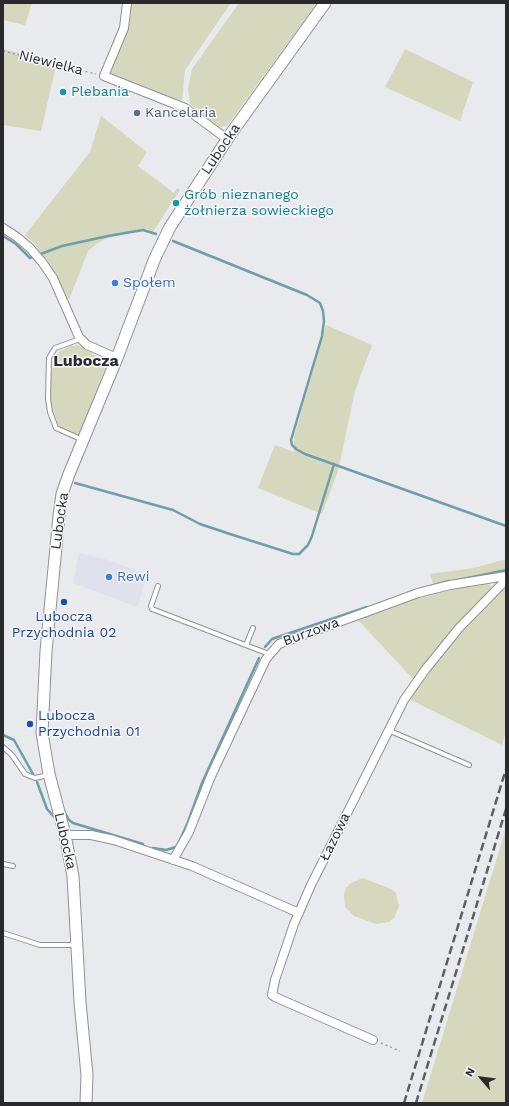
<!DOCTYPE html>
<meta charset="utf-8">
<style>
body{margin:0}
#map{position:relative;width:509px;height:1106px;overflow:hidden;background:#e9eaee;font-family:"Work Sans",sans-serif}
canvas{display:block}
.frame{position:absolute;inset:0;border:4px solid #2a2a2c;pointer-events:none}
.north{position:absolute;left:461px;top:1058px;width:40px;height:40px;-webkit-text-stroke:3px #f6f7fc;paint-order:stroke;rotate:298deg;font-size:11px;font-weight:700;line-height:16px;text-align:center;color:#2a2a2c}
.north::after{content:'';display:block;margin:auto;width:14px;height:18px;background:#2a2a2c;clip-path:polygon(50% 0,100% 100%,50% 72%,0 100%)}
</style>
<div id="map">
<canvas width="509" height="1106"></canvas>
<div class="frame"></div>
<div class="north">N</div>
</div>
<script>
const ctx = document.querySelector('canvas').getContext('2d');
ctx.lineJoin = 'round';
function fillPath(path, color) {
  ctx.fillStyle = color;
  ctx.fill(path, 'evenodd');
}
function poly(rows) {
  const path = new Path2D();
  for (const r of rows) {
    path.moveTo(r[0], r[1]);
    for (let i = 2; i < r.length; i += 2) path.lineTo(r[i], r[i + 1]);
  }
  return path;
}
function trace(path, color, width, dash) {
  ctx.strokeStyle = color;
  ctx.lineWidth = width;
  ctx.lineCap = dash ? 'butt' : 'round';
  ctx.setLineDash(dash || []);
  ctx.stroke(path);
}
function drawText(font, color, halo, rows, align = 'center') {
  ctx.font = font + ' "Work Sans",sans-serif';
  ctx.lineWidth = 3;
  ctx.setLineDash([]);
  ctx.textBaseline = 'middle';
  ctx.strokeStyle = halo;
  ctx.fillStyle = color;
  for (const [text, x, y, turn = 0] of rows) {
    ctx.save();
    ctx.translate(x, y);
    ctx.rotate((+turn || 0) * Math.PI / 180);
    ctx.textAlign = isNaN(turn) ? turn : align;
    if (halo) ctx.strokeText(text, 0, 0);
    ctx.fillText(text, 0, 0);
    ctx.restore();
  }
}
const built = poly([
 [79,553,108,560,148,575,137,607,73,583]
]);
const green = poly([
 [3,3,32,3,25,25,3,20],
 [126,3,231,3,185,70,182,101,137,87,110,73,126,16],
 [239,3,317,3,227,126,220,127,201,114,190,104,188,89,192,69],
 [3,49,57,62,41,131,3,125],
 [405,49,473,82,460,121,385,87],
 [101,116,147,152,138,166,174,193,177,188,180,190,153,232,147,229,131,232,105,239,95,245,88,251,69,300,48,262,34,243,25,235,90,152],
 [326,325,372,345,355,391,338,471,322,514,258,488,275,445,294,452,294,437],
 [78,345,101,359,106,366,78,438,56,428,49,409,48,387,55,358,59,352,70,346],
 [506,559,506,569,433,584,430,574,474,568],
 [483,582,492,586,491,590,414,680,357,619,421,595],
 [506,586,506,731,502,745,411,700,421,679,480,612],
 [506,828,506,1103,422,1103],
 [363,878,391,889,396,893,399,906,394,918,389,922,376,924,354,916,345,907,344,894,346,888,351,883]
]);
const stream = poly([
 [3,236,16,244,30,258,62,246,108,236,143,230,156,234],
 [173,241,307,295,320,303,323,311,324,321,322,336,291,440,292,445,296,449,305,454,506,526],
 [75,483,173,510,200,524,233,535,293,554,299,554,308,545,312,536,334,464],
 [458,580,506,570],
 [419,589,449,581],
 [265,647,272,639,367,607],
 [3,735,14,740,33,774],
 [37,782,47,809,54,817],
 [64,811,69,820,73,823,143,844],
 [153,848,166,850,176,847,179,842,188,822,202,783,259,658]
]);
const path = poly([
 [3,51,96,74],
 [381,1043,400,1051]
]);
const lane = poly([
 [80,339,55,348,49,358,48,399,50,412,56,428,83,440],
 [158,586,151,606,152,609,269,654],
 [246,645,253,628],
 [388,730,469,765],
 [3,747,12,755,25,774,35,778,48,775],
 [3,864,13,866],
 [3,933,40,945,77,945]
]);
const street = poly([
 [127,3,124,28,104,76,185,108,227,139],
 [3,228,17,237,30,248,42,262,53,278,79,337,87,345,117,358],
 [65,835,91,835,114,840,192,866,299,913],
 [173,860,189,832,211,776,266,659,279,644,418,593,450,585,506,576],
 [373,1040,275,997,272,995,275,980,294,924,311,885,404,700,425,670,459,628,506,580]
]);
const secondary = poly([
 [86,1103,87,1075,80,1002,73,876,65,835,49,774,42,733,46,651,59,516,62,494,69,474,117,358,155,258,170,227,232,132,325,3]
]);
const rail = poly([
 [404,1103,506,769],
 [416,1103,506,809]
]);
const markers = [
 [63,92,4,"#0f9aa8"],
 [137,113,4,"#5c6f8a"],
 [176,203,4,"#0f9aa8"],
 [115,283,4,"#3f7fe0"],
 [109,577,4,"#3f7fe0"],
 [64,602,4,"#1a4fb4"],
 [30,724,4,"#1a4fb4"]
];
const streetNames = [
 ["Niewielka",51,63,14],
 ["Lubocka",221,149,-56],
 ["Lubocka",60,521,-82],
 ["Burzowa",311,632,-20],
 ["Łazowa",335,837,-64],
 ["Lubocka",65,841,77]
];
const cultureNames = [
 ["Plebania",71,92],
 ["Grób nieznanego",184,195],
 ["żołnierza sowieckiego",184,211]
];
const serviceNames = [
 ["Kancelaria",145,113]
];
const shopNames = [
 ["Społem",123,283],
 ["Rewi",117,577]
];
const transitNames = [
 ["Lubocza",64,617],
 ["Przychodnia 02",64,633],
 ["Lubocza",38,716,"left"],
 ["Przychodnia 01",38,732,"left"]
];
const quarterNames = [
 ["Lubocza",86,361]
];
fillPath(built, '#dfe1ed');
fillPath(green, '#d5d8bc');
trace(stream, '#6e9ea8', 2.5);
trace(lane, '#909095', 6);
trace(street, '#909095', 10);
trace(secondary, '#909095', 13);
trace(path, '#98999c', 1.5, [2, 3]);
trace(lane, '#fff', 4);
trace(street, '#fff', 8);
trace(secondary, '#fff', 11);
trace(rail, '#5e5f61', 2.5, [8, 4]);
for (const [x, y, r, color] of markers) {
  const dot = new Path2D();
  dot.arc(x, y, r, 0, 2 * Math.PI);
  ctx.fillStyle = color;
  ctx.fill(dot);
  trace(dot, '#f6f7fc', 1.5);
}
drawText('14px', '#2a2a2c', '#f6f7fc', streetNames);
drawText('14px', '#0d838f', '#f6f7fc', cultureNames, 'left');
drawText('14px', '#4e5e75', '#f6f7fc', serviceNames, 'left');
drawText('14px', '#366cbe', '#f6f7fc', shopNames, 'left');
drawText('14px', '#164399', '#f6f7fc', transitNames);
drawText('bold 16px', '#2a2a2c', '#f6f7fc', quarterNames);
</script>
